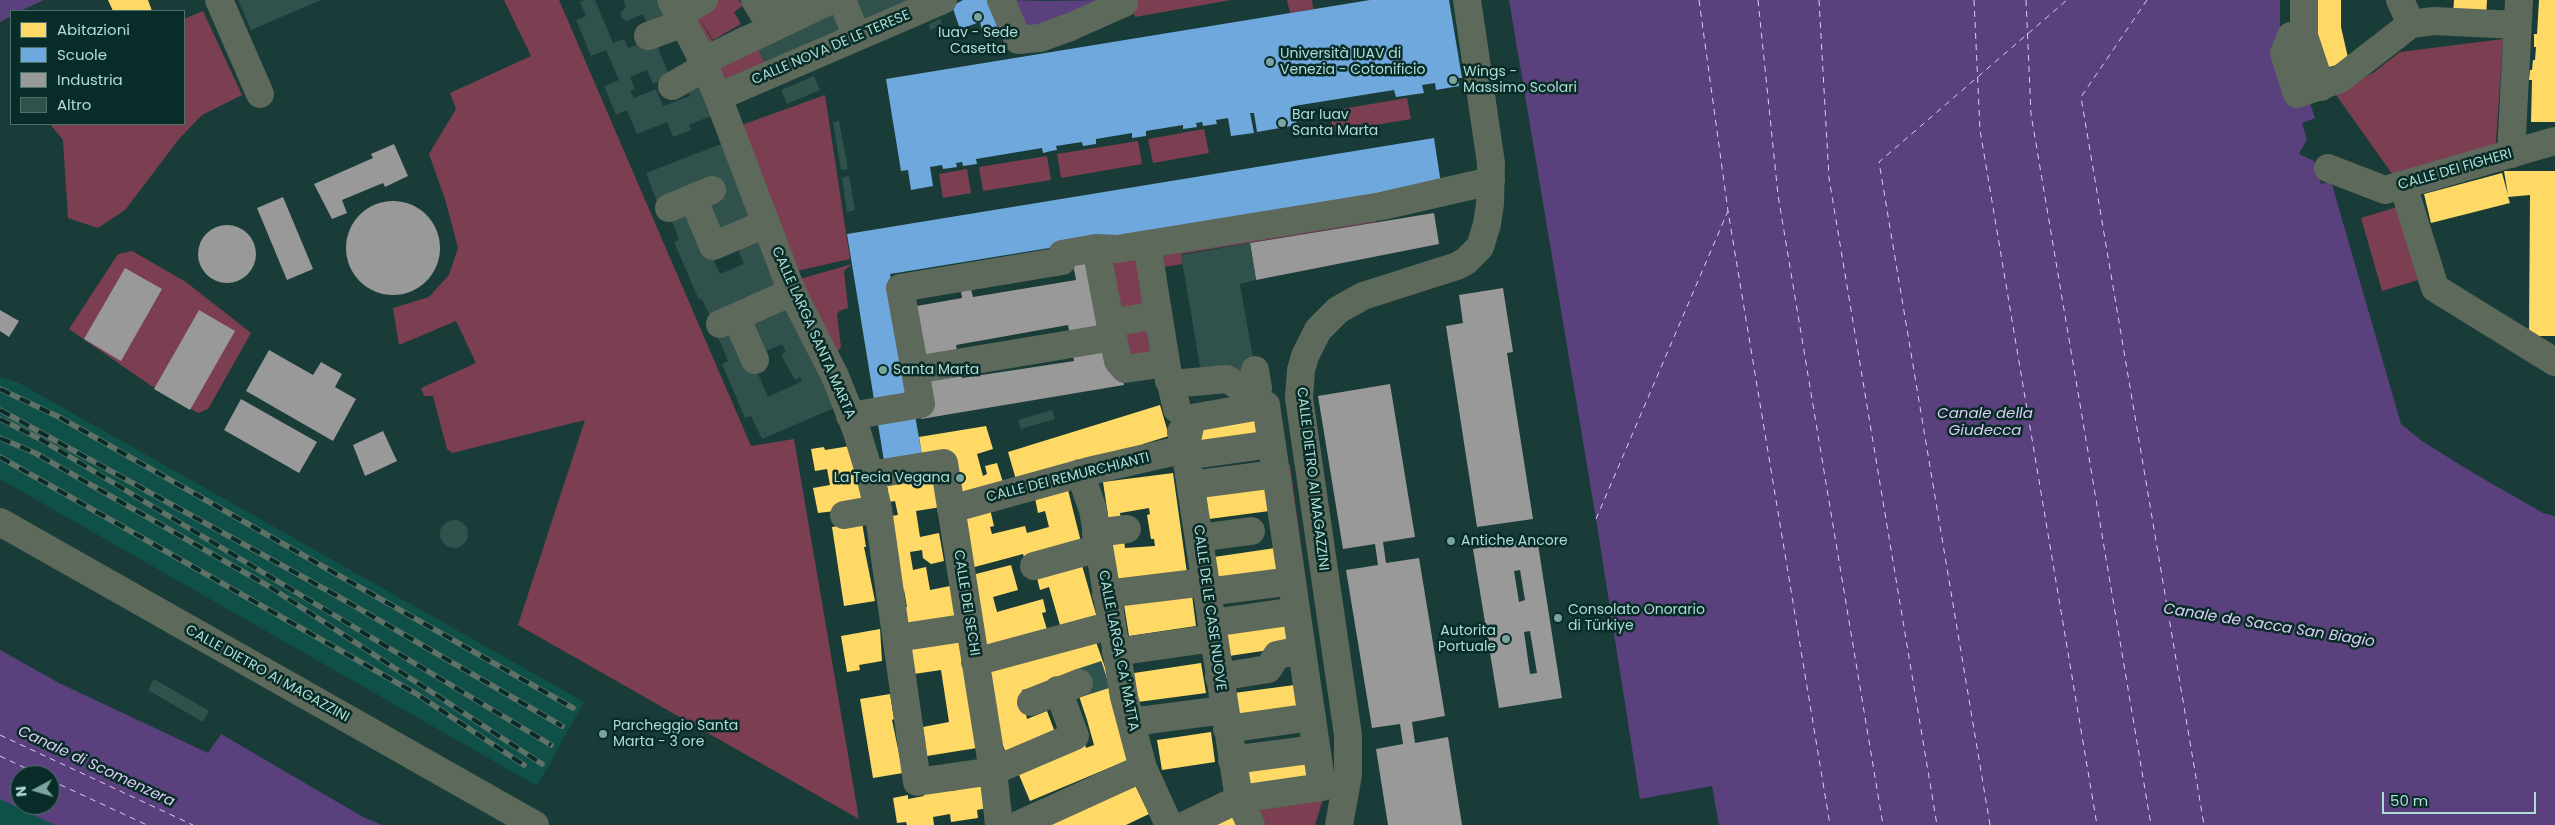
<!DOCTYPE html>
<meta charset="utf-8">
<style>
body{margin:0}
#map{position:relative;width:2555px;height:825px;overflow:hidden;background:#193c38;font-family:Poppins,sans-serif}
canvas{display:block}
.legend{position:absolute;left:10px;top:10px;width:175px;height:115px;box-sizing:border-box;background:#092c28;border:1px solid #4b736d;margin:0;padding:6px 9px;list-style:none;font-size:15px;color:#aeddd5}
.legend li{display:flex;align-items:center;gap:10px;height:25px}
.legend b{width:25px;border:1px solid #4b736d}
.north{position:absolute;left:10px;top:765px;width:50px;height:50px;box-sizing:border-box;background:#092c28;border:1px solid #4b736d;border-radius:50%;rotate:264deg;font-size:14px;font-weight:700;line-height:20px;text-align:center;color:#aeddd5}
.north::after{content:'';display:block;margin:auto;width:18px;height:22px;background:#7aa59e;clip-path:polygon(50% 0,100% 100%,50% 72%,0 100%)}
.scale{position:absolute;left:2382px;top:792px;width:154px;height:22px;box-sizing:border-box;border:2px solid #aeddd5;border-top:0;padding-left:6px;font-size:15px;line-height:18px;white-space:nowrap;color:#aeddd5;-webkit-text-stroke:4px #092c28;paint-order:stroke}
</style>
<div id="map">
<canvas width="2555" height="825"></canvas>
<ul class="legend">
<li><b style="height:14px;background:#ffd966"></b>Abitazioni</li>
<li><b style="height:14px;background:#6fa8dc"></b>Scuole</li>
<li><b style="height:14px;background:#999"></b>Industria</li>
<li><b style="height:14px;background:#31514d"></b>Altro</li>
</ul>
<div class="north">N</div>
<div class="scale">50 m</div>
</div>
<script>
const ctx = document.querySelector('canvas').getContext('2d');
ctx.lineJoin = 'round';
function fillPath(path, color) {
  ctx.fillStyle = color;
  ctx.fill(path, 'evenodd');
}
function poly(rows) {
  const path = new Path2D();
  for (const r of rows) {
    if (r.length === 3) {
      path.moveTo(r[0] + r[2], r[1]);
      path.arc(r[0], r[1], r[2], 0, 2 * Math.PI);
      continue;
    }
    path.moveTo(r[0], r[1]);
    for (let i = 2; i < r.length; i += 2) path.lineTo(r[i], r[i + 1]);
  }
  return path;
}
function trace(path, color, width, dash) {
  ctx.strokeStyle = color;
  ctx.lineWidth = width;
  ctx.lineCap = dash ? 'butt' : 'round';
  ctx.setLineDash(dash || []);
  ctx.stroke(path);
}
function drawText(font, color, halo, rows, align = 'center') {
  ctx.font = font + ' Poppins,sans-serif';
  ctx.lineWidth = 5;
  ctx.setLineDash([]);
  ctx.textBaseline = 'middle';
  ctx.strokeStyle = halo;
  ctx.fillStyle = color;
  for (const [text, x, y, turn = 0] of rows) {
    ctx.save();
    ctx.translate(x, y);
    ctx.rotate((+turn || 0) * Math.PI / 180);
    ctx.textAlign = isNaN(turn) ? turn : align;
    if (halo) ctx.strokeText(text, 0, 0);
    ctx.fillText(text, 0, 0);
    ctx.restore();
  }
}
const built = poly([
 [0,377,19,383,584,702,537,786,0,479],
 [0,799,55,825,0,825]
]);
const green = poly([
 [504,0,559,0,751,446,794,439,859,819,518,625,585,420,452,453,447,449,433,396,424,396,421,388,476,363,456,321,399,345,393,308,429,297,449,275,458,248,445,199,429,154,456,109,450,93,531,56],
 [709,0,739,0,743,6,734,12,741,24,713,40,698,15,713,42,742,26,746,35,709,55,686,13],
 [1128,0,1231,0,1135,17],
 [1287,0,1312,0,1313,9,1290,13],
 [203,11,242,95,202,115,179,139,125,210,98,228,68,218,63,140,50,124,184,124,184,19],
 [754,39,767,68,721,90,708,61],
 [2503,39,2495,155,2395,178,2334,92,2373,73,2400,52],
 [825,95,850,259,792,272,739,126],
 [1407,98,1411,119,1333,132,1330,111],
 [1204,129,1209,153,1153,163,1148,139],
 [1138,141,1142,164,1061,178,1057,154],
 [1047,156,1051,180,983,191,979,167],
 [967,169,971,193,943,198,939,174],
 [2397,207,2418,280,2382,291,2361,218],
 [1375,208,1376,222,1181,254,1183,264,1151,269,1166,363,1125,369,1098,257],
 [132,251,186,282,251,333,208,409,198,413,150,385,69,329,118,254],
 [852,264,844,271,848,308,839,311,837,315,841,347,838,351,831,352,793,281],
 [1290,465,1321,689,1326,789,1315,825,1253,825,1248,799,1322,789,1277,467]
]);
const water = poly([
 [0,0,44,0,20,11,11,11,11,16,0,22],
 [1010,0,1045,1,1109,0,1029,32],
 [1509,0,2280,0,2280,50,2307,94,2315,118,2302,123,2307,139,2299,154,2314,161,2321,184,2331,181,2401,424,2422,441,2470,471,2543,513,2555,516,2555,825,1719,825,1712,786,1640,799,1596,519],
 [0,650,59,683,208,753,221,734,363,817,382,825,55,825,0,799],
 [20,775,50,775,50,805,20,805]
]);
const homes = poly([
 [108,0,148,0,152,11,113,11],
 [2312,0,2341,0,2341,27,2349,62,2321,69],
 [2454,0,2487,0,2486,17,2453,15],
 [2539,0,2555,0,2555,122,2531,122,2532,80,2529,80,2530,70,2532,70,2533,60,2535,60,2536,47,2534,47,2534,34,2537,34],
 [2504,171,2555,171,2555,336,2529,336,2530,195,2508,197,2510,203,2431,223,2424,194,2502,173,2508,195],
 [1160,405,1169,436,1143,444,1143,447,1017,483,1008,452],
 [1263,408,1267,442,1199,452,1195,419],
 [986,426,993,449,977,454,983,476,987,474,985,466,997,463,1005,489,961,501,922,455,919,437],
 [850,446,863,501,844,510,818,513,813,488,830,485,827,469,815,471,811,449,824,447,825,450],
 [1173,473,1187,573,1117,583,1112,543,1124,541,1125,548,1155,546,1154,539,1151,539,1147,515,1150,514,1149,508,1120,513,1121,520,1109,522,1103,482],
 [935,477,941,507,916,511,920,537,939,533,944,561,931,564,923,558,922,550,910,552,913,570,926,567,930,590,955,585,960,615,905,625,902,608,907,607,904,590,899,590,884,517,898,515,895,501,889,502,887,485],
 [1273,479,1277,510,1209,519,1205,489],
 [1068,490,1082,546,1025,560,1023,554,971,568,958,517,990,509,994,526,990,527,992,534,1025,526,1027,533,1049,527,1045,511,1038,513,1035,498],
 [862,522,866,547,864,547,875,601,844,606,832,527],
 [1282,547,1287,578,1219,588,1214,557],
 [1081,562,1098,621,1062,632,1049,587,1040,590,1036,574],
 [1011,565,1018,590,993,597,997,612,1043,599,1046,612,1042,613,1049,636,988,653,972,575],
 [1192,595,1196,626,1129,636,1124,605],
 [1292,615,1296,646,1229,656,1224,625],
 [880,629,882,661,859,665,860,670,847,672,841,636],
 [964,636,983,747,927,756,923,727,949,722,941,670,914,674,908,645],
 [1095,639,1106,670,1128,760,1030,801,1017,770,1085,744,1086,748,1094,745,1087,720,1077,690,1031,688,1022,690,1029,713,1026,714,1027,719,1047,711,1056,735,1007,755,1001,741,990,669],
 [1201,663,1206,693,1138,702,1134,673],
 [1302,684,1306,715,1238,725,1234,693],
 [890,694,894,719,892,720,903,773,873,778,860,699],
 [1211,732,1215,762,1162,770,1157,740],
 [1312,752,1316,783,1248,792,1244,762],
 [982,783,987,808,977,810,978,818,951,822,950,814,933,817,934,825,907,825,906,822,897,823,893,798,908,795,908,799,924,796,923,793,952,788,952,791],
 [1134,783,1149,814,1126,825,1045,825],
 [1237,812,1243,825,1209,825]
]);
const schools = poly([
 [963,0,993,0,1004,36,984,39,980,22,960,29,952,6],
 [1370,0,1449,0,1462,78,1458,78,1459,86,1436,90,1435,83,1422,85,1424,93,1396,97,1394,90,1294,106,1297,125,1257,132,1254,113,1250,113,1254,133,1231,136,1228,118,1216,120,1217,124,1203,126,1202,122,1196,123,1197,127,1183,129,1183,125,1146,131,1146,136,1132,138,1132,133,1096,139,1096,144,1083,146,1082,142,1056,146,1057,150,1051,151,1043,153,1042,148,976,159,977,164,963,166,962,162,956,163,957,167,943,169,942,165,930,167,933,186,911,190,908,170,901,171,886,79],
 [1434,138,1441,184,890,274,922,455,884,461,847,234]
]);
const industry = poly([
 [394,144,408,176,385,187,383,183,342,200,347,213,332,219,314,184,373,158,371,154],
 [283,197,313,269,287,280,257,208],
 [393,248,47],
 [1434,213,1439,244,1256,280,1250,243],
 [227,254,29],
 [1094,255,1124,385,921,419,911,307,962,298,961,291,971,289,973,297,1076,280,1072,258],
 [1068,325,1074,361,962,378,956,345],
 [125,268,162,289,121,361,84,339],
 [1503,288,1513,352,1507,353,1533,519,1477,527,1446,326,1463,323,1459,295],
 [0,310,19,321,9,337,0,331],
 [199,310,235,331,190,410,154,389],
 [269,350,313,375,321,362,342,374,335,387,356,399,333,441,246,391],
 [1390,384,1415,537,1383,542,1386,563,1419,558,1445,716,1412,722,1415,743,1448,737,1462,825,1388,825,1376,749,1403,744,1400,724,1372,728,1346,570,1378,565,1375,544,1343,549,1318,396],
 [241,399,317,442,299,473,224,430],
 [383,431,397,461,365,476,353,445],
 [1537,538,1562,698,1499,708,1473,549],
 [1520,570,1525,600,1519,602,1514,571],
 [1530,631,1537,673,1530,674,1524,632]
]);
const ferry = poly([
 [1699,0,1728,211,1830,825],
 [1758,0,1778,195,1883,825],
 [1819,0,1829,178,1937,825],
 [1974,0,1980,130,2097,825],
 [2026,0,2031,114,2151,825],
 [2147,0,2081,97,2204,825],
 [1596,519,1728,211],
 [0,735,193,825],
 [0,756,40,775],
 [50,780,147,825],
 [1990,825,1879,162,2067,0]
]);
const building = poly([
 [238,0,321,0,251,30],
 [586,0,595,0,613,43,624,39,628,48,654,38,670,77,653,84,647,70,630,77,635,89,630,91,634,98,656,89,663,106,690,96,687,87,705,80,718,113,689,125,691,130,673,137,667,122,637,134,627,110,616,115,604,86,619,80,606,50,591,56,576,20,586,16,580,2],
 [623,0,664,0,673,21,650,30,643,14,627,21,623,19,620,13,626,7],
 [852,0,924,0,863,26],
 [833,5,846,34,767,68,754,39],
 [940,19,942,25,930,30,929,24],
 [814,76,820,90,787,104,781,90],
 [839,121,848,169,841,170,833,122],
 [726,142,755,219,706,244,720,274,744,264,737,247,764,237,779,287,710,317,702,299,699,300,674,242,679,240,672,221,722,200,720,197,657,202,646,173],
 [849,176,855,210,847,212,842,178],
 [1250,243,1256,280,1240,284,1255,370,1202,378,1181,255],
 [787,308,839,406,762,439,751,416,745,418,722,364,728,361,718,337],
 [782,344,786,352,781,355,795,380,800,377,802,381,768,397,751,358],
 [1052,410,1055,419,1021,429,1018,420],
 [454,534,14],
 [154,679,209,711,203,722,148,690]
]);
const minorTunnel = poly([
 [1079,683,1107,674]
]);
const minor = poly([
 [219,0,260,94],
 [671,0,697,49,718,97,792,292,835,376,856,429,870,475,878,509,917,782,993,771,1075,736,1058,690],
 [755,0,763,13,792,0],
 [842,0,857,37],
 [1001,0,1018,40,1040,38,1070,27,1124,3],
 [2304,0,2304,36,2321,87],
 [2400,0,2411,24],
 [679,14,704,0],
 [648,36,684,23],
 [2304,36,2291,36,2284,53,2297,94,2340,79,2411,24,2434,21,2517,25],
 [703,61,831,0],
 [672,86,705,67],
 [718,97,943,0],
 [2511,154,2519,0],
 [2328,168,2385,190,2555,141],
 [2403,185,2435,288,2555,362],
 [693,198,713,246,765,224],
 [669,208,712,190],
 [1147,244,1169,381,1171,384],
 [736,317,755,360],
 [1110,323,1158,315],
 [720,324,792,292],
 [1113,337,1118,361,1125,369,1166,363],
 [915,370,1113,337,1096,248],
 [1177,409,1171,384,1227,379,1251,394,1258,388,1255,370],
 [850,416,921,404,900,288,1062,261,1062,254,1096,248,1117,249,1382,206,1491,181],
 [1186,456,1272,444],
 [1080,473,1093,510,1124,697,1143,768,1169,825],
 [870,475,944,463,993,771,999,825],
 [1191,485,1276,474],
 [951,509,1089,471,1185,449,1181,432],
 [844,515,878,509],
 [0,522,535,825],
 [1096,533,1127,529],
 [1199,538,1251,531],
 [1034,566,1099,548],
 [1207,592,1292,581],
 [1106,594,1205,582],
 [1212,623,1296,611],
 [897,638,970,627],
 [1116,652,1214,638],
 [975,662,1112,625],
 [1219,677,1268,669,1277,655,1302,650],
 [1031,702,1079,683],
 [1131,722,1224,710],
 [1227,729,1312,717],
 [1232,760,1316,749],
 [1018,825,1143,768],
 [1185,825,1239,799,1322,787,1266,405,1192,418,1185,449,1239,799,1251,825],
 [1339,825,1348,775,1348,735,1299,398,1301,370,1305,356,1318,330,1338,310,1363,296,1457,266,1466,261,1480,247,1487,224,1490,204,1491,163,1467,0]
]);
const rail = poly([
 [0,389,59,417,573,708],
 [0,410,332,593,562,726],
 [0,419,40,439,551,745],
 [0,438,35,453,270,587,542,764],
 [0,457,415,693,524,765]
]);
const markers = [
 [978,17,5,"#7aa59e"],
 [1270,62,5,"#7aa59e"],
 [1453,80,5,"#7aa59e"],
 [1282,123,5,"#7aa59e"],
 [883,370,5,"#7aa59e"],
 [960,478,5,"#7aa59e"],
 [1451,541,5,"#7aa59e"],
 [1558,618,5,"#7aa59e"],
 [1506,639,5,"#7aa59e"],
 [603,734,5,"#7aa59e"]
];
const poiNames = [
 ["Iuav - Sede",978,33,"center"],
 ["Casetta",978,49,"center"],
 ["Università IUAV di",1280,54],
 ["Venezia - Cotonificio",1280,70],
 ["Wings -",1463,72],
 ["Massimo Scolari",1463,88],
 ["Bar Iuav",1292,115],
 ["Santa Marta",1292,131],
 ["Santa Marta",893,370],
 ["La Tecia Vegana",950,478,"right"],
 ["Antiche Ancore",1461,541],
 ["Consolato Onorario",1568,610],
 ["di Türkiye",1568,626],
 ["Autorita",1496,631,"right"],
 ["Portuale",1496,647,"right"],
 ["Parcheggio Santa",613,726],
 ["Marta - 3 ore",613,742]
];
const streetNames = [
 ["CALLE NOVA DE LE TERESE",831,48,-23],
 ["CALLE DEI FIGHERI",2455,170,-16],
 ["CALLE LARGA SANTA MARTA",813,333,66],
 ["CALLE DEI REMURCHIANTI",1068,478,-14],
 ["CALLE DIETRO AI MAGAZZINI",1312,479,83],
 ["CALLE DEI SECHI",966,603,81],
 ["CALLE DE LE CASE NUOVE",1209,608,82],
 ["CALLE LARGA CA' MATTA",1118,651,79],
 ["CALLE DIETRO AI MAGAZZINI",267,674,29]
];
const waterNames = [
 ["Canale della",1985,414],
 ["Giudecca",1985,431],
 ["Canale de Sacca San Biagio",2269,626,9],
 ["Canale di Scomenzera",96,767,25]
];
fillPath(built, '#0f5149');
fillPath(green, '#7c3f52');
fillPath(water, '#5a407c');
fillPath(homes, '#ffd966');
fillPath(schools, '#6fa8dc');
fillPath(industry, '#999');
trace(ferry, '#ddccf4', 1, [6, 5]);
fillPath(building, '#31514d');
trace(minorTunnel, '#2f5450', 28, [28, 14]);
trace(minor, '#5d695a', 28);
trace(rail, '#607268', 5.5);
trace(rail, '#092c28', 4, [11]);
for (const [x, y, r, color] of markers) {
  const dot = new Path2D();
  dot.arc(x, y, r, 0, 2 * Math.PI);
  ctx.fillStyle = color;
  ctx.fill(dot);
  trace(dot, '#092c28', 2);
}
drawText('14px', '#aeddd5', '#092c28', poiNames, 'left');
drawText('14px', '#aeddd5', '#092c28', streetNames);
drawText('italic 15px', '#ddccf4', '#092c28', waterNames);
</script>
